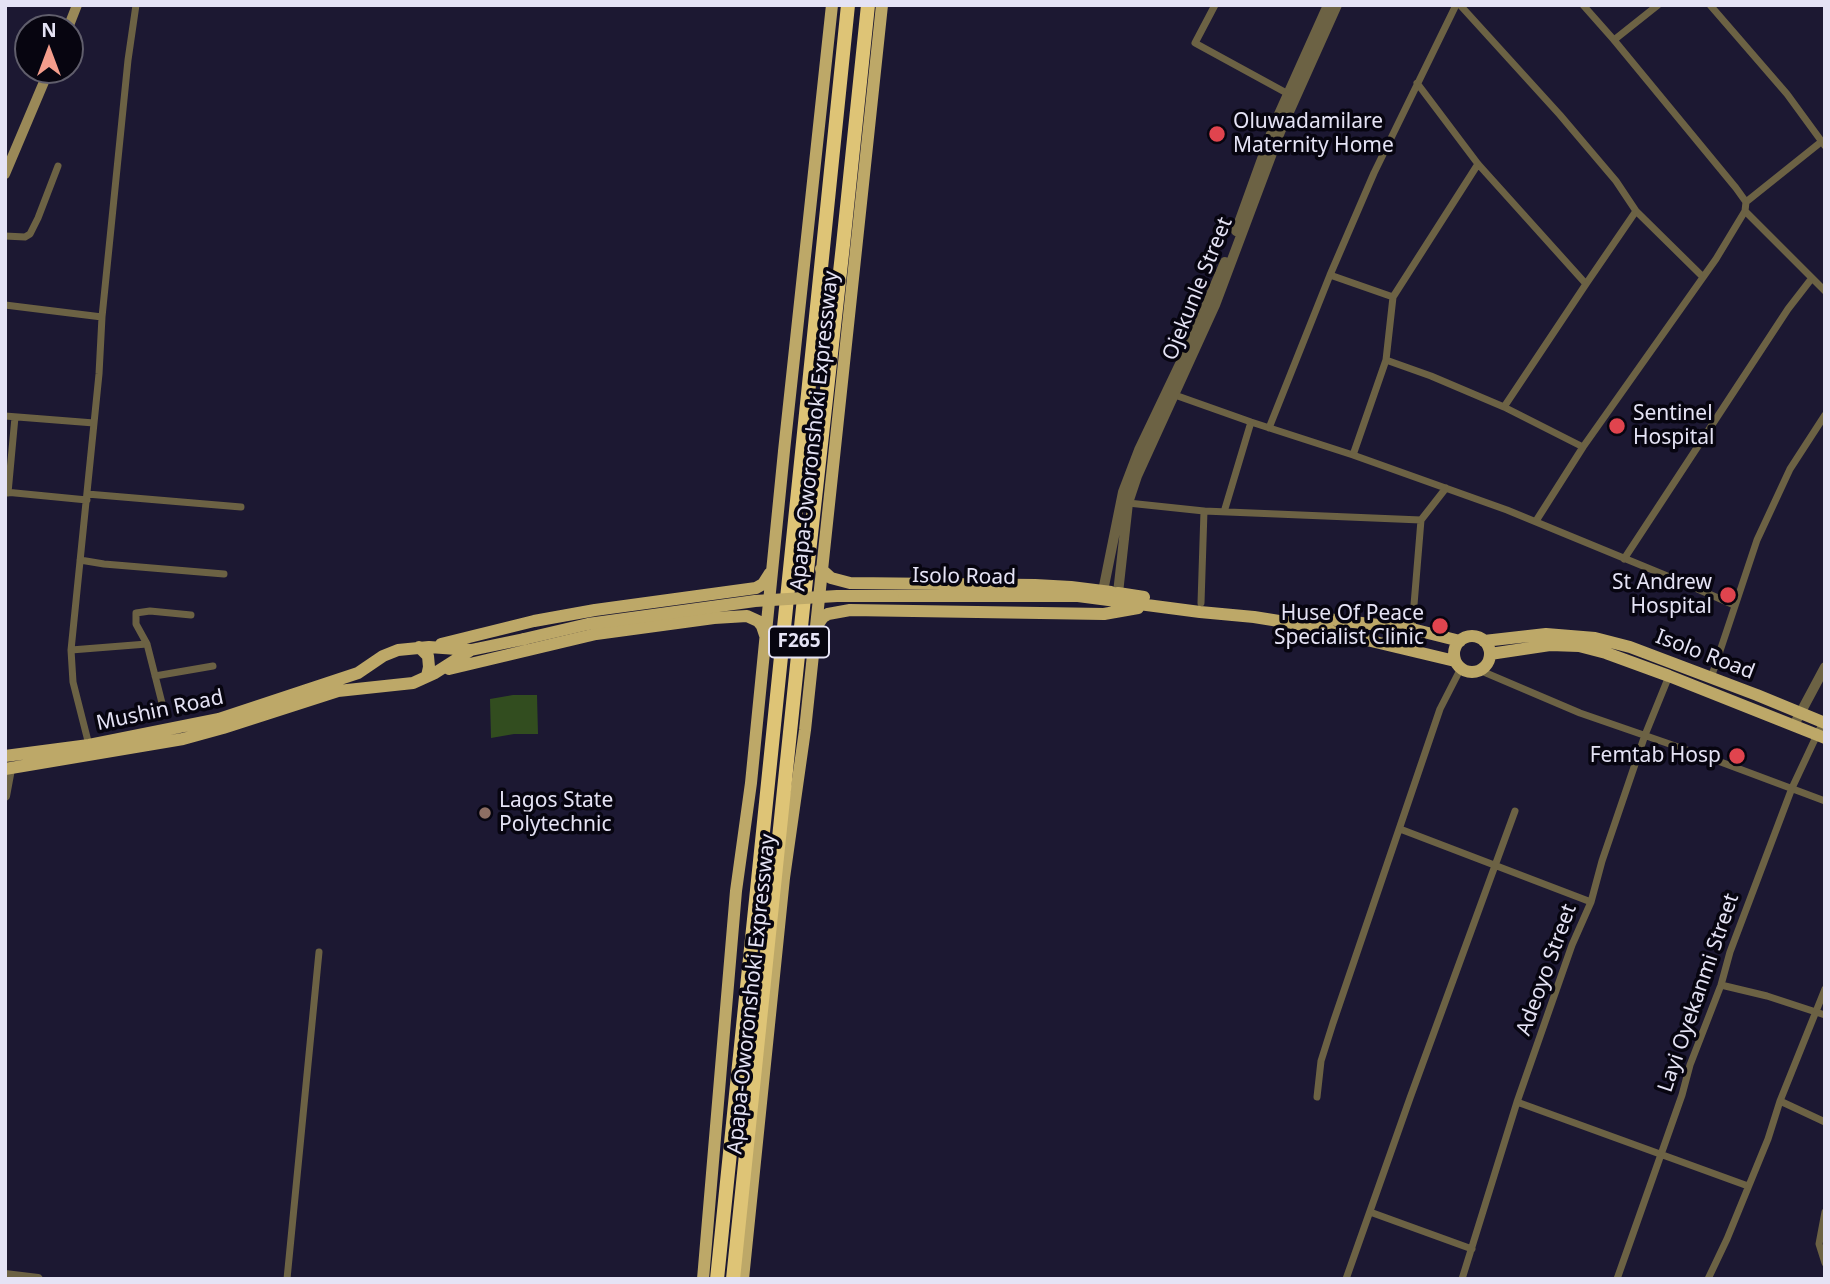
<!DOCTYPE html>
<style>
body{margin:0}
#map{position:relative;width:1830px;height:1284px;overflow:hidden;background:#1c1832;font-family:"Noto Sans",sans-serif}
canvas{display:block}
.frame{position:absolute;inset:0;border:7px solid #e5e3f5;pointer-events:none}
.north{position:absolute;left:14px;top:14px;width:70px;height:70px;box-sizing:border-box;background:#070510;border:2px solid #605e6c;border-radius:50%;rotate:0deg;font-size:19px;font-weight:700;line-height:28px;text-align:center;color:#e5e3f5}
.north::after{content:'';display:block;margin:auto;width:24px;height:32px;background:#f49d8c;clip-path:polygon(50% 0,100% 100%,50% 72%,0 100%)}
</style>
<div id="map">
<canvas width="1830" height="1284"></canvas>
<div class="frame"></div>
<div class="north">N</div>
</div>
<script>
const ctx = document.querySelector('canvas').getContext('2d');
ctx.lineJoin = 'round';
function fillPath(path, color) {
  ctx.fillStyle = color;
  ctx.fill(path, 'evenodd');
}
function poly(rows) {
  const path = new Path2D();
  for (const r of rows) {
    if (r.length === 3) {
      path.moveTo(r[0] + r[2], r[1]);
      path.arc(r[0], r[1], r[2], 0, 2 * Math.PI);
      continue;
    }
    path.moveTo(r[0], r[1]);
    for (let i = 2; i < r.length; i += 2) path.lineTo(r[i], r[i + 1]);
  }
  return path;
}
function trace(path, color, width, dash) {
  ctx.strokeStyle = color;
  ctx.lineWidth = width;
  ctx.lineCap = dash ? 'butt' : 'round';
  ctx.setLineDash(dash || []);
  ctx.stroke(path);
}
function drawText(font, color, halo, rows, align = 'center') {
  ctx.font = font + ' "Noto Sans",sans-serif';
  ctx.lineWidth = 7;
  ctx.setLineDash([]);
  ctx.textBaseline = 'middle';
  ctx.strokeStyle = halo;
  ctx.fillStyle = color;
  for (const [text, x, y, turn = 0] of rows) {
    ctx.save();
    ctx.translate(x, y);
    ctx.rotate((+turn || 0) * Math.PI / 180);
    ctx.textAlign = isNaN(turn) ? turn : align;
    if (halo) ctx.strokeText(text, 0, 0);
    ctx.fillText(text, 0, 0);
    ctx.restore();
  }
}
const green = poly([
 [513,695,537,695,538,734,514,734,491,738,490,699]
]);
const minor = poly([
 [1215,5,1195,43,1292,96],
 [1583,5,1614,40,1736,188,1746,202,1745,211,1825,291],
 [1710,5,1787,94,1825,146],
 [1614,40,1658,5],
 [1417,83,1478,164,1586,284,1636,211,1616,181,1560,115,1460,5],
 [1746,202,1821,142],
 [1636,211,1703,277],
 [5,236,25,237,30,234,38,218,58,166],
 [1330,275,1393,297,1478,164],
 [1393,297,1386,360,1431,376,1504,407,1586,284],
 [5,305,102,317],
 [1172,394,1251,422,1353,455,1507,510,1677,580,1734,605],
 [1504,407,1583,447],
 [5,416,94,423],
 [1269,428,1330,275,1374,173,1456,5],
 [1353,455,1386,360],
 [5,492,87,500],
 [8,493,15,417],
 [87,494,241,507],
 [1128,503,1204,511,1201,603],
 [1204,511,1421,520,1412,629],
 [1224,512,1251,422],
 [1421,520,1446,488],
 [1536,521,1583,447,1716,259,1745,211],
 [1624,559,1788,309,1812,278],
 [80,560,104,564,224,574],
 [147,644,136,624,136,613,150,611,191,615],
 [71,650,147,644,162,703],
 [1479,670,1580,713,1710,758,1825,801],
 [155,676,213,666],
 [1711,678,1757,540,1790,469,1825,415],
 [89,745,73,682,71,650,99,374,102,317,128,60,136,5],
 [1400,829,1591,902],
 [1721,985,1767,996,1825,1015],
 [1317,1097,1321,1061,1333,1023,1440,709,1461,668],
 [1780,1101,1825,1122],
 [1517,1102,1748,1186],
 [1370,1212,1472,1249],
 [1825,1212,1819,1244,1825,1263],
 [287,1279,319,952],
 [1346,1279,1410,1098,1515,811],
 [1462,1279,1517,1102,1572,945,1591,902,1602,861,1645,735,1669,676],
 [1617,1279,1682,1095,1690,1065,1721,985,1730,952,1792,788,1823,722],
 [1708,1279,1727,1239,1768,1139,1780,1101,1825,989]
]);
const tertiary = poly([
 [1236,231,1275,123,1328,5],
 [1103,591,1123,492,1139,450,1191,341,1225,262],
 [1118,593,1128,503,1137,476,1215,305,1280,132,1337,5],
 [1794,725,1825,667],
 [5,796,10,769],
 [5,1275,38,1279]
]);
const secondary = poly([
 [68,28,77,5],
 [5,174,49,70]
]);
const primary = poly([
 [821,569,831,578,850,583,1035,585,1071,587,1111,592],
 [1103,595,1118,593,1144,597],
 [893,596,1078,596,1200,612,1254,617,1304,625,1455,661],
 [1294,615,1412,629,1460,641],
 [816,627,823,617,828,614,850,610,1104,614,1138,608],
 [1472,654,18],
 [1484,641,1546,634,1595,638,1630,647,1757,695,1825,723],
 [441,644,534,621,595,610,756,588,763,584,770,573],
 [419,647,428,656,429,667,427,676],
 [1490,654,1550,645,1579,646,1606,653,1669,676,1825,738],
 [449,669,596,634,714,618,747,616,758,621,762,626,765,635],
 [5,756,89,745,219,719,358,673,383,656,398,650,429,647,471,650,524,639],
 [5,769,183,739,223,728,338,691,413,683,435,673,471,650],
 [703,1279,736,891,751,783,784,451,832,5],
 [743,1279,784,878,805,730,882,5]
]);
const motorway = poly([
 [717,1279,848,5],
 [733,1279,804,598,843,245,868,5]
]);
const primaryBridge = poly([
 [524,639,588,624,755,601,837,596,893,596]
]);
const markers = [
 [1217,134,9,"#e0444e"],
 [1617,426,9,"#e0444e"],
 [1728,595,9,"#e0444e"],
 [1440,626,9,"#e0444e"],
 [1737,756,9,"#e0444e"],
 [485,813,7,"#8d6e63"]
];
const shields = [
 [799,642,60]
];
const shieldNames = [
 ["F265",799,642]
];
const poiNames = [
 ["Oluwadamilare",1233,122],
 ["Maternity Home",1233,146],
 ["Sentinel",1633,414],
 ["Hospital",1633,438],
 ["St Andrew",1712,583,"right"],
 ["Hospital",1712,607,"right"],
 ["Huse Of Peace",1424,614,"right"],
 ["Specialist Clinic",1424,638,"right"],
 ["Femtab Hosp",1721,756,"right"],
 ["Lagos State",499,801],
 ["Polytechnic",499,825]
];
const streetNames = [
 ["Ojekunle Street",1198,289,-68],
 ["Apapa-Oworonshoki Expressway",815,431,-84],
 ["Isolo Road",964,577,1],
 ["Isolo Road",1705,655,21],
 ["Mushin Road",160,711,-12],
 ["Adeoyo Street",1547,970,-70],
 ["Layi Oyekanmi Street",1699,993,-71],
 ["Apapa-Oworonshoki Expressway",752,994,-84]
];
fillPath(green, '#324d1f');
trace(minor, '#6c6244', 7);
trace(tertiary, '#6c6244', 10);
trace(secondary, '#9a8958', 10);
trace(primary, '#bda868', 12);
trace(motorway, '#dec476', 14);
trace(primaryBridge, '#bda868', 12);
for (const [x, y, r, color] of markers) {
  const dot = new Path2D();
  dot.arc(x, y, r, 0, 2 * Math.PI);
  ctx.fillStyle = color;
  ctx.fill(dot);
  trace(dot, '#070510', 2.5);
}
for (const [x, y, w] of shields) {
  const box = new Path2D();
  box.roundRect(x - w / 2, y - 15.5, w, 31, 5);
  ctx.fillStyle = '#070510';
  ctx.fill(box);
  trace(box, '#e5e3f5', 2);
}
drawText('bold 19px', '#e5e3f5', null, shieldNames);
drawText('21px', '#e5e3f5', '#070510', poiNames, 'left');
drawText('21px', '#e5e3f5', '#070510', streetNames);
</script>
